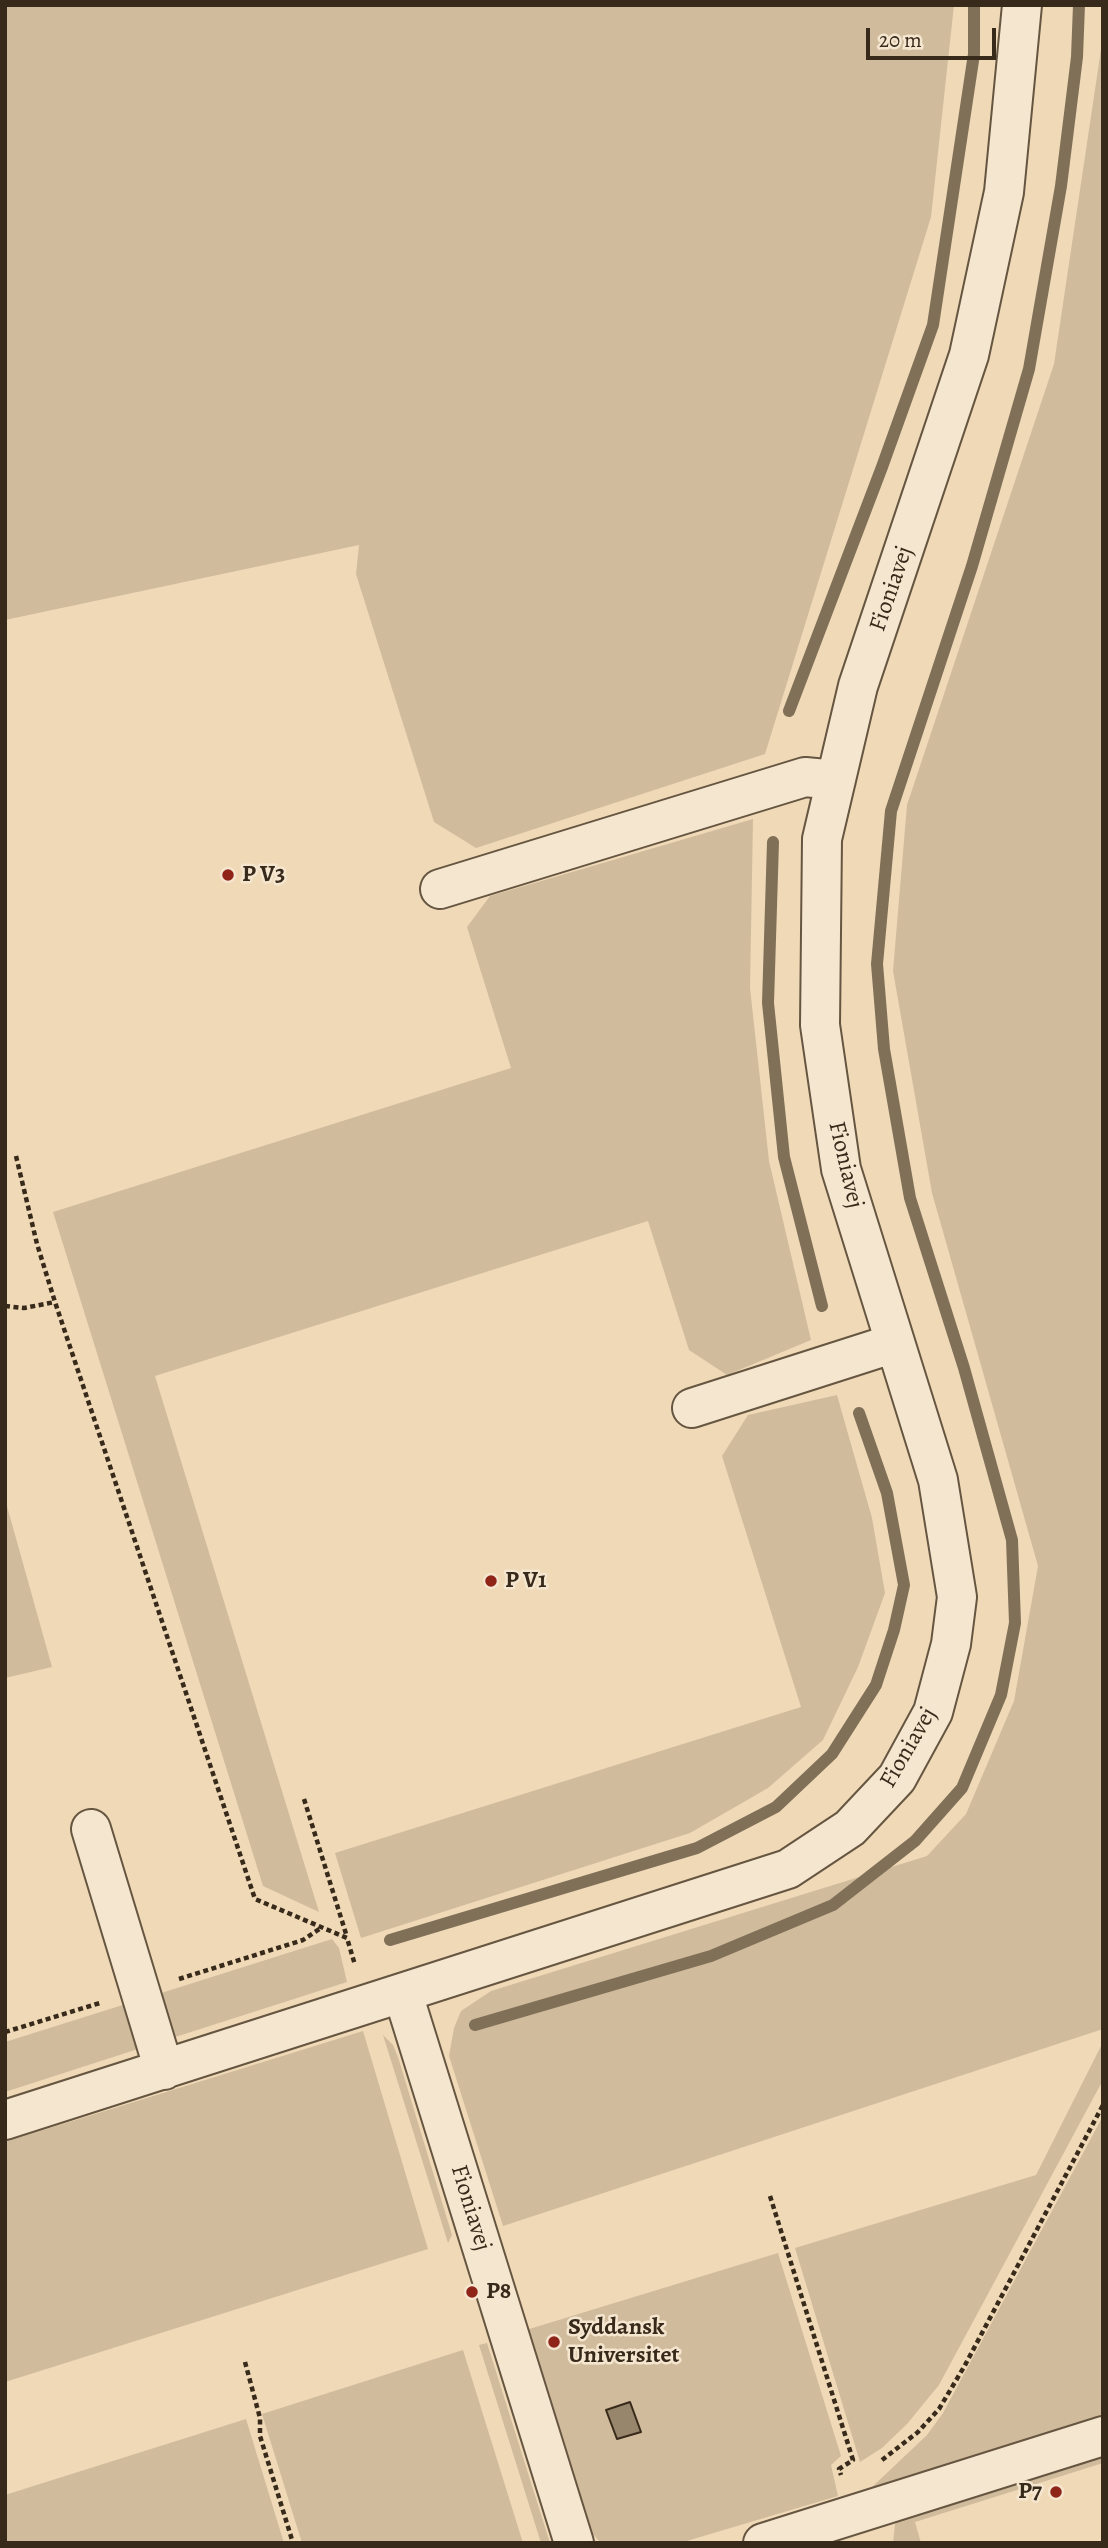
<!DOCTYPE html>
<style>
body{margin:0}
#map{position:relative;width:1108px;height:2548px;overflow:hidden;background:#efd9b7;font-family:Alegreya,serif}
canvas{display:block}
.frame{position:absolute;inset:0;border:7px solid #382a1a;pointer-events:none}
.scale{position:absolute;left:866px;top:28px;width:130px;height:32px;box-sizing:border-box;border:4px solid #382a1a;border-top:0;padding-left:9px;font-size:21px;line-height:24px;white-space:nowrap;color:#382a1a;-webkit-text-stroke:5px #f5e6d0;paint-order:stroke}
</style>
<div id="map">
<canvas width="1108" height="2548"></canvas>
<div class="frame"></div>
<div class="scale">20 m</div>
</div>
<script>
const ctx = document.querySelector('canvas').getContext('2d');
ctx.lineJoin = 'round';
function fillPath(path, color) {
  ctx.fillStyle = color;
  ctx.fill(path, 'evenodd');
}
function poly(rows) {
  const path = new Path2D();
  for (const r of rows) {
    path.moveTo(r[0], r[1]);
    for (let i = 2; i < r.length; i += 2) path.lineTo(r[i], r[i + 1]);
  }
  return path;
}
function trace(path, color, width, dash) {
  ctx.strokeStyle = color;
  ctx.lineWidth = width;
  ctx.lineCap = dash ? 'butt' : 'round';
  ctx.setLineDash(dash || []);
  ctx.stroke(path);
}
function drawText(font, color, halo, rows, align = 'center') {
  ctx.font = font + ' Alegreya,serif';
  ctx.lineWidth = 5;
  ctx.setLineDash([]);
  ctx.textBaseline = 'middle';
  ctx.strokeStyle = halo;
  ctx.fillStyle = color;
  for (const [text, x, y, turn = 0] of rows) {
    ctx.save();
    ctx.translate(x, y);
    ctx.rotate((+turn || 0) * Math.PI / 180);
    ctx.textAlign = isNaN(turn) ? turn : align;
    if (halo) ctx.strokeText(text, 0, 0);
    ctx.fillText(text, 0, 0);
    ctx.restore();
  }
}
const green = poly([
 [5,5,954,5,931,217,765,754,476,848,434,822,356,574,359,545,5,620],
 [1103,36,1103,2029,503,2226,449,2056,454,2028,461,2011,491,1991,927,1856,966,1814,1014,1701,1038,1566,932,1193,893,971,907,805,1054,364],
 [753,819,750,988,769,1161,811,1340,727,1375,689,1350,648,1221,155,1376,319,1912,263,1886,53,1212,511,1068,467,927,490,896],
 [837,1395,872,1518,885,1593,858,1667,823,1740,768,1788,690,1833,361,1938,335,1853,801,1707,722,1456,748,1415],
 [5,1499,52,1667,5,1678],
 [332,1939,339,1948,347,1982,169,2039,155,1995],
 [129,2003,138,2049,5,2092,5,2042],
 [363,2031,428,2249,5,2382,5,2142],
 [383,2035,393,2045,398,2057,452,2235,448,2243],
 [1103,2042,1103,2080,939,2385,907,2424,882,2448,860,2462,795,2248,1036,2175],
 [1103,2116,1103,2416,871,2488,927,2435,943,2413],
 [778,2253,841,2456,831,2465,838,2496,680,2543,601,2543,592,2533,526,2330],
 [487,2343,550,2543,541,2543,479,2345],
 [463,2350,523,2543,302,2543,262,2414],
 [246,2419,284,2543,5,2543,5,2495],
 [1103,2451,1103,2463,915,2522,921,2543,893,2543,895,2524,911,2511]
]);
const stream = poly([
 [789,711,882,467,933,325,974,54,974,5],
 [773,842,768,1003,784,1157,822,1306],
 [390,1940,697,1848,776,1807,832,1754,876,1685,894,1630,904,1585,887,1493,859,1413],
 [475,2025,711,1956,833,1905,915,1841,962,1788,1001,1695,1015,1623,1012,1540,964,1368,910,1198,884,1049,877,964,891,811,972,566,1029,369,1061,186,1077,57,1079,5]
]);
const building = poly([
 [630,2402,641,2432,617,2439,606,2410,630,2402]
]);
const path = poly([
 [16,1156,37,1244,55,1302,255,1899,347,1938,355,1965],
 [5,1306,24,1308,55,1302],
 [304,1799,347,1937],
 [179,1979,303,1940,321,1928],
 [5,2032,100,2003],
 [770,2196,853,2460,839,2469,841,2475],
 [245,2362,260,2418,260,2436,293,2543],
 [882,2460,918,2432,939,2409,964,2367,1103,2105]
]);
const minor = poly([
 [440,889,805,777,836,780],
 [692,1408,895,1343],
 [91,1829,164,2070],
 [403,1994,574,2543],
 [5,2120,788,1869,850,1828,897,1778,933,1712,951,1644,957,1597,938,1480,841,1169,820,1025,822,839,858,686,969,355,1004,192,1022,5],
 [763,2543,1103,2436]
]);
const markers = [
 [228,875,7,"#8f2418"],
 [491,1581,7,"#8f2418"],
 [472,2292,7,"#8f2418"],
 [554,2342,7,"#8f2418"],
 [1056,2492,7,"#8f2418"]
];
const streetNames = [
 ["Fioniavej",892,589,-71],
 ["Fioniavej",845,1165,77],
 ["Fioniavej",909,1748,-60],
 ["Fioniavej",470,2208,73]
];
const poiNames = [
 ["P V3",242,875],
 ["P V1",505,1581],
 ["P8",486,2292],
 ["Syddansk",568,2328],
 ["Universitet",568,2356],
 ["P7",1042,2492,"right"]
];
fillPath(green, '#d0bb9c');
trace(stream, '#817058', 12);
fillPath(building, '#97856c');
trace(building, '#382a1a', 2);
trace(minor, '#665641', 42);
trace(path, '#382a1a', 4.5, [5, 3.5]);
trace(minor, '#f5e6d0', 38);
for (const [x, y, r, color] of markers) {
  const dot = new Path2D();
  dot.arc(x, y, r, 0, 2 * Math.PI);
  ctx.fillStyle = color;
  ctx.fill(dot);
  trace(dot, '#f5e6d0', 2.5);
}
drawText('24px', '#382a1a', '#f5e6d0', streetNames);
drawText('bold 24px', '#382a1a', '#f5e6d0', poiNames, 'left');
</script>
